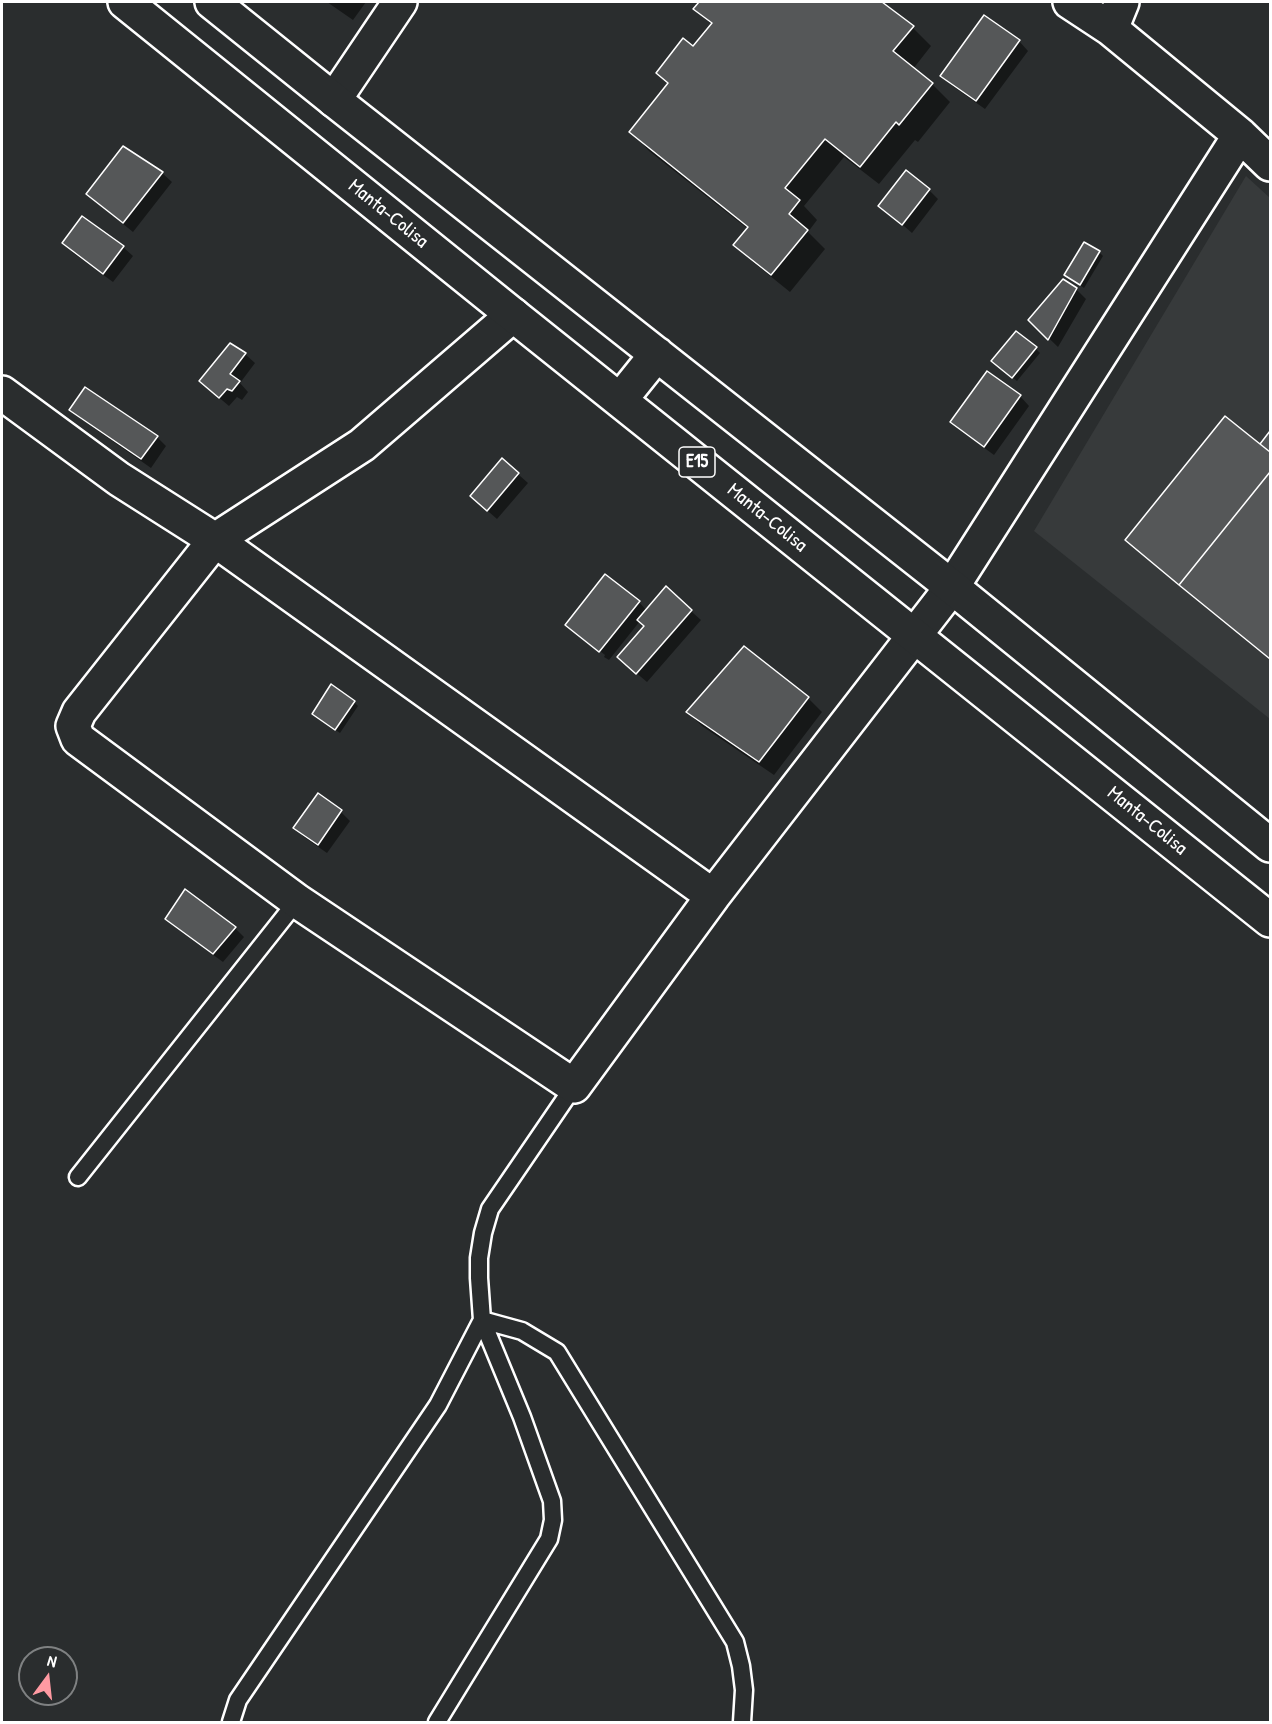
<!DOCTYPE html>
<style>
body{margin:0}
#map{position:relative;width:1272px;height:1724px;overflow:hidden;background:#2a2d2e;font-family:"Patrick Hand",sans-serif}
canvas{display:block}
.frame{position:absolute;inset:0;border:3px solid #fff;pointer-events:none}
.north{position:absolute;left:18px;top:1646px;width:60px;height:60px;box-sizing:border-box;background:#2a2d2e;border:2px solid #7f8182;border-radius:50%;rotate:15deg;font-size:16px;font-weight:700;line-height:24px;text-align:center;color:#fff}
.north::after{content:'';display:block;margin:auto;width:21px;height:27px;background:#ff9aa2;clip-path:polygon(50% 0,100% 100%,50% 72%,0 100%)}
</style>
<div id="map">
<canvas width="1272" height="1724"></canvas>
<div class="frame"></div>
<div class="north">N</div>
</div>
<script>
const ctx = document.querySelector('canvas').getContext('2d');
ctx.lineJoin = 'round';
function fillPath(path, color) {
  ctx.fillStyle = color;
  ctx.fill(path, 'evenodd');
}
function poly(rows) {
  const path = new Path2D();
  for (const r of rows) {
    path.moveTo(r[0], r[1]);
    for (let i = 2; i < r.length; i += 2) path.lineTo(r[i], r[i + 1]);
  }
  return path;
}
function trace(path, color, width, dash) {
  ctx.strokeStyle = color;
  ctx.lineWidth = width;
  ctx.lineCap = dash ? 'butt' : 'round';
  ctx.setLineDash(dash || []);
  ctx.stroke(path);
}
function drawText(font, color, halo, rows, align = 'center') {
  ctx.font = font + ' "Patrick Hand",sans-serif';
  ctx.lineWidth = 4.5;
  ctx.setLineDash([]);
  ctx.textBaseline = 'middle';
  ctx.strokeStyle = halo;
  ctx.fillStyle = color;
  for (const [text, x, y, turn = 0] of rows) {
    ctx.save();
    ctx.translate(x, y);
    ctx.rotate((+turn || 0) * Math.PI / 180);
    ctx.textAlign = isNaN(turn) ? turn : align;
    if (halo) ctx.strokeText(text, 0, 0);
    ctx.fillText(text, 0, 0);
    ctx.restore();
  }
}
const built = poly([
 [1246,176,1270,198,1270,719,1034,531]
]);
const shadow = poly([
 [327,2,366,2,353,20],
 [701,2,880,2,913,28,931,46,913,69,932,84,950,102,918,142,915,140,879,184,844,157,804,206,817,220,808,232,825,249,790,292,754,263,735,245,748,229,649,151,631,132,669,84,658,73,694,48,712,25,696,9],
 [1019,41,1028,51,985,109,951,85,942,76],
 [124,148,162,173,172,182,133,232,97,203],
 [929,190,938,199,912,233,880,205],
 [82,218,123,247,133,256,113,282,73,253,64,243],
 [1099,252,1103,256,1084,288,1066,275],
 [1063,281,1076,289,1086,299,1058,347,1030,320],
 [230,345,245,354,255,363,240,383,248,392,242,400,237,397,229,406,210,390],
 [1036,349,1040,353,1017,381,997,365],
 [988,373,1020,396,1029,406,994,455,961,431,952,422],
 [71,410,157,437,166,446,151,468,81,419],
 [1270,433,1270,660,1195,599,1136,549,1265,450,1267,448,1262,443],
 [502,460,528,483,497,519,481,505],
 [666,589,701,620,647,682,628,666,645,626,640,621,609,660,604,657,605,655,575,631,575,633,567,625,639,602,647,611],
 [808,698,822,712,774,775,702,726,688,712],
 [354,702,358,706,340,733,318,718],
 [318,795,341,812,350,821,327,853,304,837,295,828],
 [185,891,235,928,244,937,223,962,176,928,167,919]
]);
const building = poly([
 [699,2,882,2,914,26,893,51,933,83,899,125,896,122,860,167,825,139,785,188,800,200,789,214,808,230,771,275,733,245,748,227,629,132,668,83,656,73,683,38,693,46,712,23,693,9,699,2],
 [984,15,1020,40,976,101,940,76,984,15],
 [123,146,163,172,123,223,86,194,123,146],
 [906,170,930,189,902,225,878,206,906,170],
 [82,216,124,246,103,274,62,243,82,216],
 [1084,242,1100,251,1080,285,1064,275,1084,242],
 [1063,279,1077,288,1048,340,1028,320,1063,279],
 [1016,331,1037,347,1012,378,991,361,1016,331],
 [230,343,246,353,230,374,240,381,232,391,227,389,219,398,199,381,230,343],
 [987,371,1021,395,984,447,950,422,987,371],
 [85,387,158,436,141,459,69,410,85,387],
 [1225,416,1270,452,1270,472,1179,585,1125,540,1225,416],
 [1270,431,1270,452,1260,444,1270,431],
 [502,458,519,473,487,511,470,496,502,458],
 [1270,472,1270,659,1179,585,1270,472],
 [605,574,640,601,599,652,565,625,605,574],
 [666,586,692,610,636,674,617,657,644,626,637,620,666,586],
 [744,646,809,697,759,762,686,712,744,646],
 [331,684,355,701,335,730,312,714,331,684],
 [318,793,342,810,318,845,293,828,318,793],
 [185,889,236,927,213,954,165,919,185,889]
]);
const service = poly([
 [78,1177,297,901],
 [231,1722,238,1700,438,1405,482,1320,479,1278,479,1258,483,1233,490,1209,574,1086],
 [437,1722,549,1539,553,1520,552,1501,522,1417,482,1320,522,1331,557,1352,735,1642,741,1666,744,1690,742,1722]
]);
const minor = poly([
 [1070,2,1111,29,1240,135,1270,164],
 [1111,29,1122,2],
 [334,100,400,2],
 [513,315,362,445,215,540,79,712,73,726,78,739,297,901,574,1086,713,896,952,587,1240,135],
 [2,393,119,479,215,540,713,896]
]);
const trunk = poly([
 [125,2,513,315,1270,920],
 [212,2,334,100,952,587,1270,845],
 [620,400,657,354]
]);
const shields = [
 [697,462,36]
];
const shieldNames = [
 ["E15",697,462]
];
const streetNames = [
 ["Manta-Colisa",388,214,39],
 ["Manta-Colisa",767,518,39],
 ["Manta-Colisa",1147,821,39]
];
fillPath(built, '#373a3b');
fillPath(shadow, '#0007');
fillPath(building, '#555758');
trace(building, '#fff', 1.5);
trace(service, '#fff', 21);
trace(minor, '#fff', 38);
trace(trunk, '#fff', 38);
trace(service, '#2a2d2e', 16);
trace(minor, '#2a2d2e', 33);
trace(trunk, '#2a2d2e', 33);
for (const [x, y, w] of shields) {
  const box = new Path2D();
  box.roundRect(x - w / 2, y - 15, w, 30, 4.5);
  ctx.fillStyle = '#2a2d2e';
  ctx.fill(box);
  trace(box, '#fff', 1.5);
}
drawText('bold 18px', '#fff', null, shieldNames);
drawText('20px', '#fff', '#2a2d2e', streetNames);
</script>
